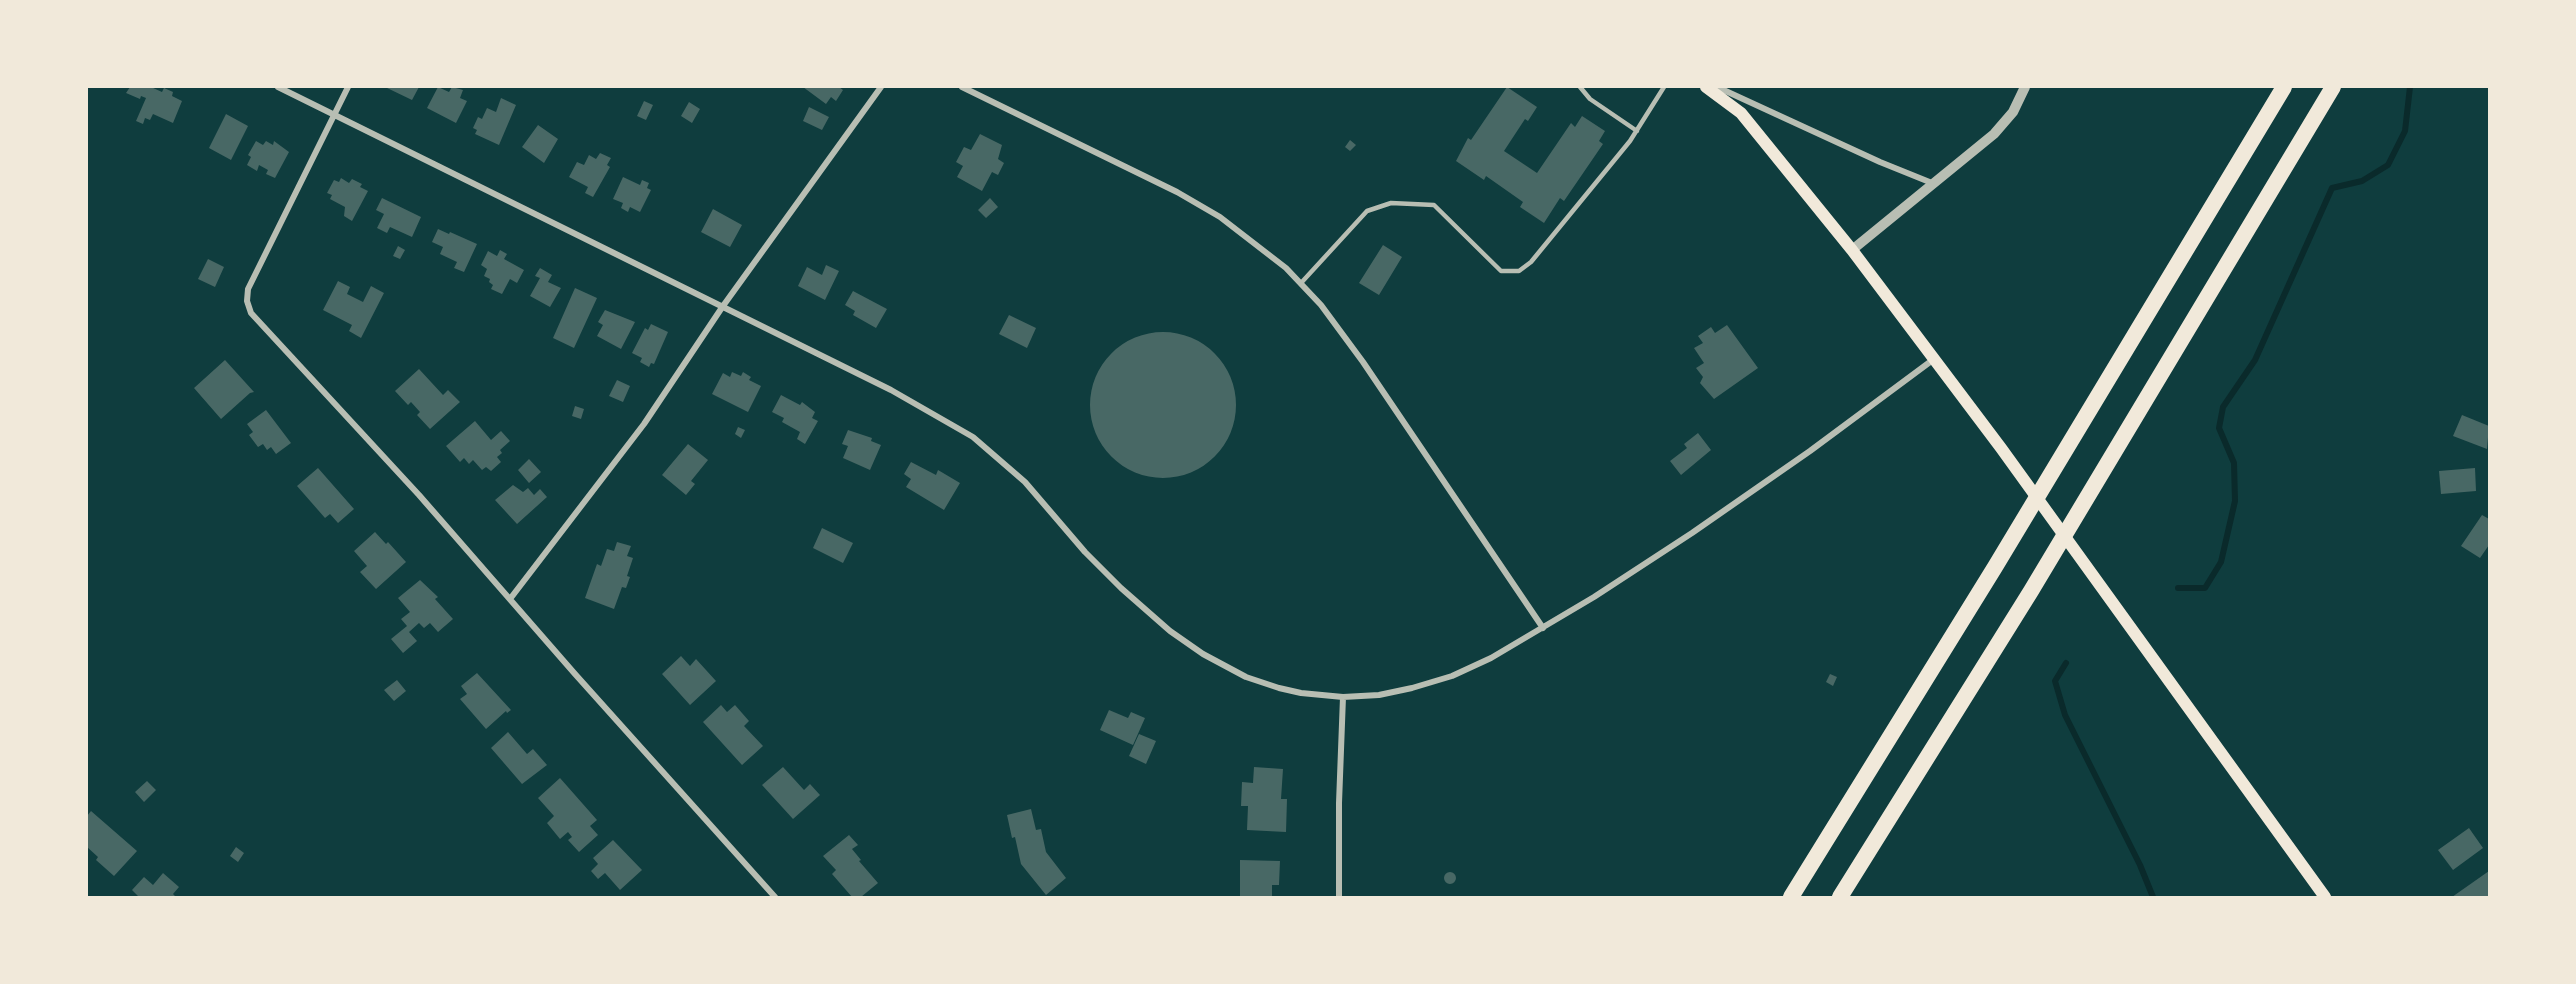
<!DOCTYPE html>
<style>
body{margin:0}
#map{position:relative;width:2576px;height:984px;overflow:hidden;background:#0f3d3e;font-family:Arial,sans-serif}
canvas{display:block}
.frame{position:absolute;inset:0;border:88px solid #f1e9da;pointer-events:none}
</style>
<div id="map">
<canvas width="2576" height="984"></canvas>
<div class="frame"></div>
</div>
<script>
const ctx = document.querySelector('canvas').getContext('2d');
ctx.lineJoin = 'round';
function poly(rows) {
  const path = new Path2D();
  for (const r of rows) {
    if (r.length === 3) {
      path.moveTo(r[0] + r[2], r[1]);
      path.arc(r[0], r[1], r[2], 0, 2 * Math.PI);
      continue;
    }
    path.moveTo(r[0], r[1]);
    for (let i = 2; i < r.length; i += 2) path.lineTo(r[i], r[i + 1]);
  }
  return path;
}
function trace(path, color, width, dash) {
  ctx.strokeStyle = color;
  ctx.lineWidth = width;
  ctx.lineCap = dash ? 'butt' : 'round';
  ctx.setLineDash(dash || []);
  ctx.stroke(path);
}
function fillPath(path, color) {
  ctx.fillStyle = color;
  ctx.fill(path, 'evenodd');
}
const stream = poly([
 [2178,588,2205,588,2221,562,2235,501,2234,463,2219,428,2223,407,2255,360,2332,188,2362,181,2388,165,2405,131,2410,87],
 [2066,663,2055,681,2065,715,2140,865,2153,897]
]);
const building = poly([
 [130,87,151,87,162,92,164,88,173,92,172,96,182,101,173,123,153,114,150,120,145,118,143,124,136,121,146,98,141,96,140,99,126,93],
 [385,87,419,87,412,100],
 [438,87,449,92,452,87,463,90,460,98,467,101,456,123,427,108],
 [803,87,839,87,843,90,836,101,831,97,826,104],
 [1507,87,1537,107,1528,121,1525,119,1504,151,1537,173,1571,123,1575,127,1582,116,1605,131,1599,141,1603,144,1564,201,1560,198,1544,223,1520,207,1523,202,1486,176,1484,180,1456,161,1468,138,1471,140],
 [501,98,516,105,499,145,475,134,477,130,473,128,478,117,482,119,487,108,496,112],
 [644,101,653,105,646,120,637,116],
 [689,102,700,109,692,123,681,116],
 [809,107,829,117,822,130,803,121],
 [226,114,248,126,231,160,209,148],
 [538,125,558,139,544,163,522,147],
 [980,134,1002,145,998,159,1004,163,998,175,992,172,982,191,957,177,963,166,956,162,964,147,971,150],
 [1350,140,1356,145,1350,151,1345,147],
 [256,141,263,145,266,141,273,145,274,141,289,152,275,178,266,174,268,170,259,165,257,171,247,165,251,157,248,155],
 [600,153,611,158,607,165,610,167,593,197,585,193,588,187,569,177,577,162,584,165,589,155,596,159],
 [623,177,640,185,642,180,649,183,647,188,651,190,640,212,630,207,628,212,621,208,623,203,613,199],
 [341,178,349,183,352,179,362,184,360,187,368,191,352,221,344,216,345,207,330,199,332,195,327,193,334,180,339,182],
 [382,198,421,217,412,237,390,227,387,233,377,228,384,214,376,210],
 [990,198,998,207,986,218,978,210],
 [713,209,742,225,730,247,701,232],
 [438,229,449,234,450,232,477,244,464,272,454,268,457,262,440,254,443,247,432,242],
 [1383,245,1402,257,1379,295,1359,283],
 [398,246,405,250,400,259,393,256],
 [500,250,507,254,504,259,524,270,517,283,510,279,502,294,491,289,493,285,489,282,490,279,484,276,487,269,481,265,488,251,497,256],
 [208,259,224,267,215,287,198,279],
 [826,265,839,271,825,300,798,286,807,267,822,275],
 [540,268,552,275,548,282,561,288,550,307,530,296,540,278,535,276],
 [338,281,350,287,347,294,363,302,371,286,384,293,361,338,349,331,352,325,323,310],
 [575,288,597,298,574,348,553,338],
 [853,291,887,309,876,328,853,315,855,311,845,305],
 [605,310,635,322,621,349,597,336,603,325,598,322],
 [1009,315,1036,328,1027,348,999,334],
 [651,324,668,332,654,364,651,363,649,367,640,362,642,358,632,353,645,328,648,330],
 [1727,325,1758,368,1714,399,1700,383,1703,377,1696,368,1704,363,1694,348,1703,343,1698,336,1711,327,1715,333],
 [1163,405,73],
 [225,360,254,392,250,393,221,419,194,388],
 [419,369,443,395,448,390,460,402,430,429,417,415,420,412,411,402,408,405,395,391],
 [732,372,741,376,743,372,751,377,749,380,761,386,748,412,712,394,723,373,730,377],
 [617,380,630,386,623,402,609,396],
 [781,395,800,405,802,402,815,412,812,418,818,421,805,444,797,439,800,432,782,422,784,418,772,412],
 [575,406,584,409,581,419,572,416],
 [266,410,291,443,276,454,271,447,267,450,263,444,258,447,249,435,253,432,247,424],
 [2462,415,2489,426,2487,449,2453,436],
 [475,421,491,440,501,431,510,441,500,450,502,453,497,457,501,462,491,471,486,467,482,470,473,460,469,464,464,458,460,462,446,446],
 [738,427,745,430,741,438,735,434],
 [848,430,872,438,871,441,881,445,870,470,843,458,848,446,842,444],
 [1698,433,1711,450,1681,475,1670,461,1687,448,1684,444],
 [688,444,708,460,691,481,695,484,686,495,662,475],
 [529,459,541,472,529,483,518,470],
 [911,462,936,475,938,470,960,483,944,510,906,487,911,479,904,474],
 [318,468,354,509,338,523,330,514,325,518,297,486],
 [2475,468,2476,491,2441,494,2439,471],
 [513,485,523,492,528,488,534,495,540,489,547,497,517,524,495,500],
 [2482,515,2489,519,2489,545,2480,558,2461,546],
 [822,528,853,543,843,563,813,548],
 [375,532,386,544,388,542,406,562,376,589,360,572,367,566,354,551],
 [617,542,631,546,627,556,633,558,627,576,630,577,626,588,622,587,614,609,585,598,597,564,601,566,607,549,614,551],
 [420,580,438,597,435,599,453,619,438,632,430,623,424,628,419,623,409,632,417,641,403,653,391,639,407,626,401,619,410,612,398,598],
 [681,656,690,666,696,659,716,681,690,705,662,674],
 [477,673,511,710,507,713,506,711,486,729,460,699,467,694,461,686],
 [1830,674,1837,677,1833,686,1826,682],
 [397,680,406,691,394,701,384,690],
 [721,705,727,712,735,705,749,721,744,726,763,746,742,765,703,722],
 [1109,710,1128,718,1131,712,1145,718,1133,745,1100,730],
 [508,732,527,754,533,749,547,765,522,784,491,748],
 [1139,734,1156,741,1146,764,1129,756],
 [783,767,804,790,810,784,820,795,793,819,762,785],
 [1254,767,1283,769,1281,799,1287,799,1286,832,1247,830,1248,806,1241,806,1242,782,1253,783],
 [560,778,597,820,590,826,598,835,579,852,568,840,572,837,568,832,560,839,547,823,554,816,538,798],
 [147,781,156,790,144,802,135,792],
 [1031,809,1036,830,1041,829,1046,852,1066,878,1046,895,1021,864,1015,837,1012,838,1007,815],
 [91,811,137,851,114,876,96,860,98,857,87,847,87,816],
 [2469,828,2483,848,2453,870,2438,850],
 [849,835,858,845,852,849,861,860,859,861,878,883,861,897,852,897,832,874,836,870,823,856],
 [613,840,642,870,620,890,605,873,598,879,591,871,598,864,593,858],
 [236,847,244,853,238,862,230,856],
 [1240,860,1280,861,1279,885,1272,885,1272,897,1240,897],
 [2489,871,2489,897,2452,897],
 [1450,878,6],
 [163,873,179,887,173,894,176,897,139,897,132,890,144,877,153,885]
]);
const service = poly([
 [1580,87,1590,99,1637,131],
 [1301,283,1367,211,1391,203,1434,205,1501,271,1519,271,1531,262,1630,141,1664,87]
]);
const minor = poly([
 [278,87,891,390,973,437,1025,482,1085,552,1121,588,1170,631,1203,654,1246,677,1279,688,1301,693,1343,697,1379,695,1412,688,1452,676,1491,658,1594,597,1692,533,1810,451,1934,359],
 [348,87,248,289,247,301,251,313,419,495,575,674,775,897],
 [962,87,1177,192,1220,217,1286,268,1321,305,1363,362,1543,628],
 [1717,87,1880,162,1932,183],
 [510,599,644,424,723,306,881,87],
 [1339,897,1339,803,1343,697]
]);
const tertiary = poly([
 [1852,250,1994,134,2013,112,2025,87]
]);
const secondary = poly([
 [1706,87,1741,113,1852,250,2001,448,2325,897]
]);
const motorway = poly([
 [1791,897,1995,567,2284,87],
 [1840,897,2031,591,2333,87]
]);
trace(stream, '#0a2a2b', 6);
fillPath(building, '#486865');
trace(service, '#b8beb3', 4.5);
trace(minor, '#b8beb3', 6);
trace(tertiary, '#b8beb3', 10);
trace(secondary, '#f1e9da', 12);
trace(motorway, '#f1e9da', 16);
</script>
